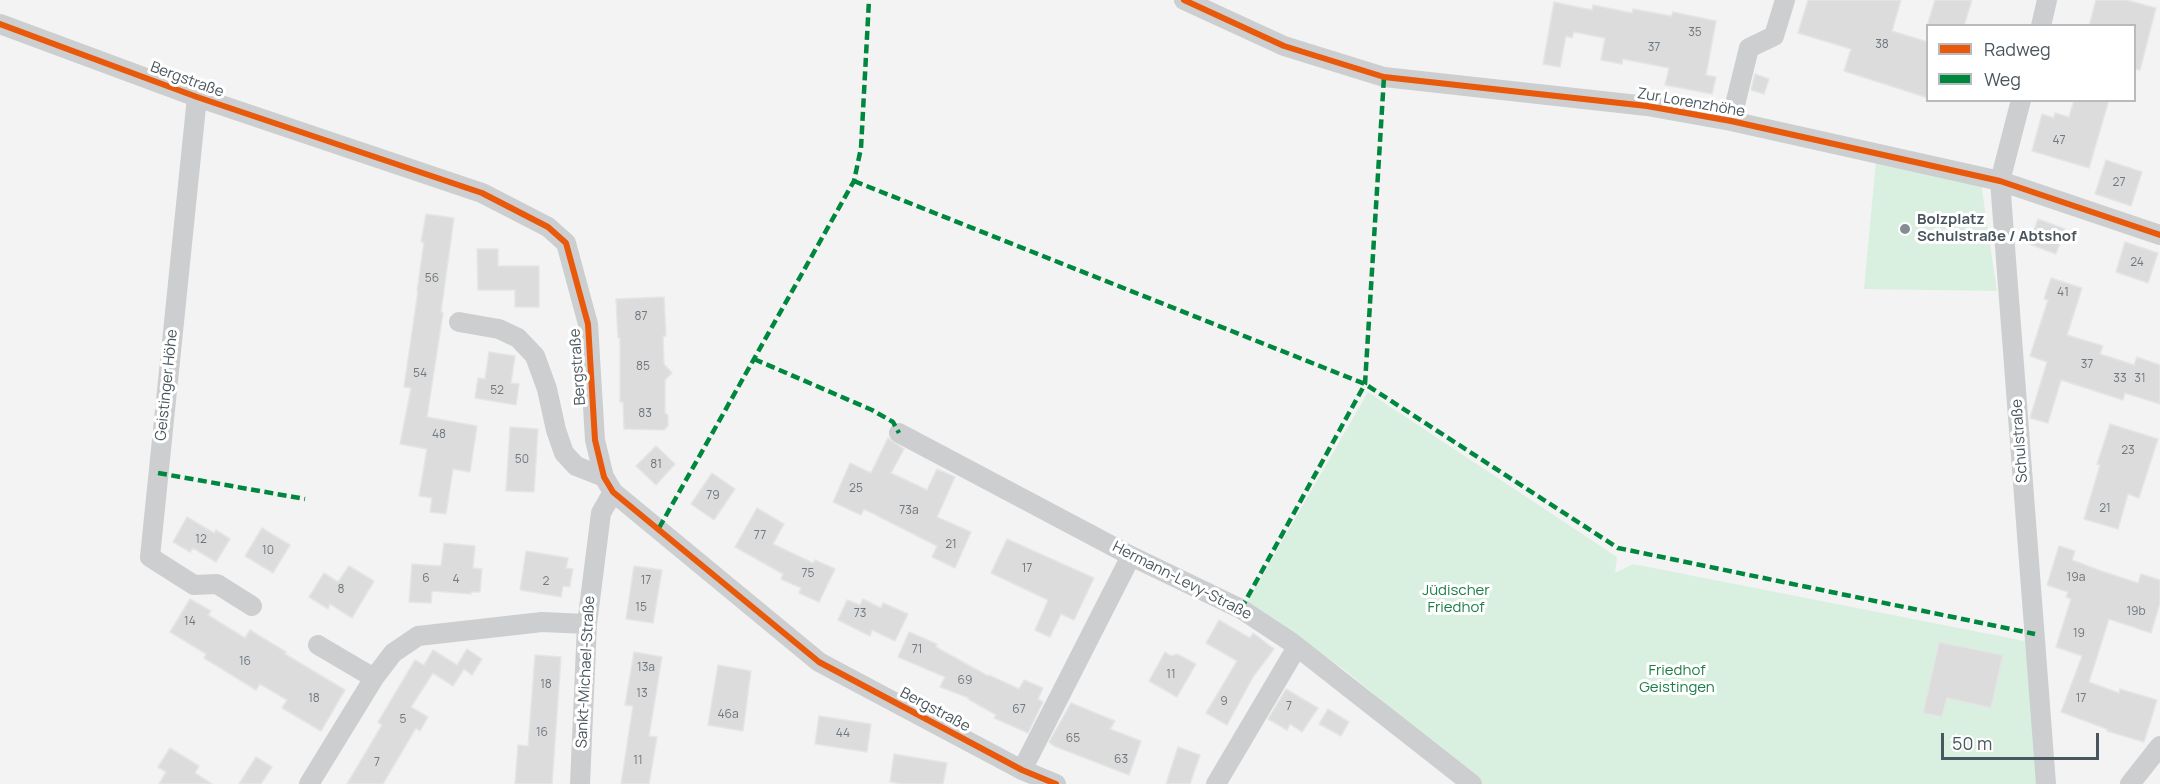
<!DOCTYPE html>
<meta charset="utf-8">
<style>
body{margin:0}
#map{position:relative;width:2160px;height:784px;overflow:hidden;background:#f3f3f3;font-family:Manrope,sans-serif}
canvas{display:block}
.legend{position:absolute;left:1926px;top:24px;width:210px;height:78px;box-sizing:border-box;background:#fff;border:2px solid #b7bbbf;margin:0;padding:8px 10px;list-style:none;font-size:18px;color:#4a565e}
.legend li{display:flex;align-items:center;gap:12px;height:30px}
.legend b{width:30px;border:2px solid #b7bbbf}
.scale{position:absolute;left:1941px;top:733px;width:158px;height:27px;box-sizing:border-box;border:3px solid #4a565e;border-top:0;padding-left:8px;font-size:18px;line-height:21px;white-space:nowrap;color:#4a565e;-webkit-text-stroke:4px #fff;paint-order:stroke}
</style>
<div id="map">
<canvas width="2160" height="784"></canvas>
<ul class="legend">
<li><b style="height:8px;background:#e8590c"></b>Radweg</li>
<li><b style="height:8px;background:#00873e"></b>Weg</li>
</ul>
<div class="scale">50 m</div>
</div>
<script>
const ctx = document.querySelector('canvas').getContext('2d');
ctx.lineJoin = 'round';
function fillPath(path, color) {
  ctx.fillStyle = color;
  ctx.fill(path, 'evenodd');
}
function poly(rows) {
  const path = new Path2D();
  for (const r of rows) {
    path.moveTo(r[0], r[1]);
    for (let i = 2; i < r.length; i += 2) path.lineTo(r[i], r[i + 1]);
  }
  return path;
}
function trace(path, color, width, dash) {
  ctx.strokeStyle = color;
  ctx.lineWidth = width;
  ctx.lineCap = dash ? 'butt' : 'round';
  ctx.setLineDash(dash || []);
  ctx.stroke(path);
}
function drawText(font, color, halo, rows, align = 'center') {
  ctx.font = font + ' Manrope,sans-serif';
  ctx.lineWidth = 6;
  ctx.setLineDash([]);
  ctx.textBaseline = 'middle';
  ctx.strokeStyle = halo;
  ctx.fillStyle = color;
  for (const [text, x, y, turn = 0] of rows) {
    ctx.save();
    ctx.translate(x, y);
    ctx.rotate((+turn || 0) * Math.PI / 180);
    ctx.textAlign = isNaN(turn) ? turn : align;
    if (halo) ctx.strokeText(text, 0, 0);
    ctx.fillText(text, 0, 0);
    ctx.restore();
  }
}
const green = poly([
 [1876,160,1981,183,1997,291,1864,289],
 [1368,392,1617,557,1615,573,1633,564,2030,642,2039,784,1483,784,1346,671,1247,602]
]);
const building = poly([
 [1808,0,1901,0,1892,31,1928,42,1928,98,1844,71,1851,49,1798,33,1808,0],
 [1935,0,1972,0,1964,26,1927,26,1935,0],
 [2096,0,2126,0,2156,8,2140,70,2134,69,2134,26,2089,26,2096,0],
 [1554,2,1592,10,1593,5,1632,13,1633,9,1671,16,1673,12,1716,21,1706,75,1716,77,1712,94,1665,85,1669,68,1623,59,1622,64,1601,60,1605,38,1574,32,1572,38,1566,36,1560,67,1543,64,1554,2],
 [1755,74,1769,79,1764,94,1751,90,1755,74],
 [2074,100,2109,100,2089,168,2032,151,2042,114,2054,118,2055,113,2069,117,2074,100],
 [2106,160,2142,172,2131,206,2095,194,2106,160],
 [426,214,454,218,441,312,443,313,427,417,477,426,470,472,453,469,446,514,430,512,432,498,419,496,427,449,400,444,411,388,404,387,418,291,417,291,424,242,421,242,426,214],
 [2038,219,2065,229,2056,254,2029,244,2038,219],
 [2125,242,2158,253,2148,283,2116,272,2125,242],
 [477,249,498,249,498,266,539,266,539,307,515,307,515,290,478,290,477,249],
 [2051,278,2082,288,2067,335,2103,346,2100,354,2116,359,2134,365,2137,357,2160,365,2160,404,2125,393,2123,400,2061,380,2048,423,2030,418,2047,362,2030,356,2048,300,2044,299,2051,278],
 [664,297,666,336,663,336,664,364,672,373,665,380,665,413,668,415,668,426,664,430,624,429,623,402,620,402,620,338,618,338,616,299,664,297],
 [489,352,515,356,511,383,519,384,516,405,475,398,478,378,485,379,489,352],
 [2110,424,2158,439,2139,498,2128,494,2118,529,2084,519,2100,465,2097,464,2110,424],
 [510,427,538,429,534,492,506,491,510,427],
 [888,438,904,449,891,473,927,490,937,469,955,477,937,517,971,532,955,568,932,557,937,546,864,509,861,515,833,502,850,463,871,473,888,438],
 [656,446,675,464,656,485,636,466,656,446],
 [712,473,735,489,714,520,691,504,712,473],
 [757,508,784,524,773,544,813,563,815,560,835,569,819,602,799,593,801,588,781,579,783,574,735,547,757,508],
 [187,517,214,533,216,530,230,539,216,562,193,548,190,552,173,542,187,517],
 [262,528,290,545,273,573,245,556,262,528],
 [1007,539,1094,578,1074,620,1061,614,1050,637,1035,630,1048,600,991,573,1007,539],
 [444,543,475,546,473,568,482,569,480,592,471,592,471,594,432,591,431,603,409,602,412,564,441,566,444,543],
 [2059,546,2075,551,2072,560,2104,572,2138,583,2141,574,2160,580,2160,603,2151,633,2109,619,2089,682,2119,693,2120,689,2157,700,2144,742,2107,731,2107,729,2061,712,2082,656,2056,647,2071,599,2066,597,2068,592,2047,585,2059,546],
 [526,551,568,558,566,568,573,569,571,579,570,587,563,586,561,597,520,590,526,551],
 [349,566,374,581,352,618,330,604,328,609,309,597,324,573,338,582,349,566],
 [634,566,662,570,653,623,626,619,634,566],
 [190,599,211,611,208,615,245,638,250,630,286,652,285,654,345,690,321,731,282,708,287,700,260,684,256,690,204,658,206,654,170,632,190,599],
 [863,599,881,608,883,603,908,614,895,641,872,630,870,636,838,620,847,600,860,605,863,599],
 [1219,620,1250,638,1253,633,1274,649,1253,677,1227,725,1206,713,1237,661,1206,643,1219,620],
 [909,632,937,644,936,647,988,676,989,675,1019,689,1024,680,1043,688,1038,699,1043,702,1028,733,994,718,996,715,968,699,969,698,940,687,945,677,898,657,909,632],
 [1939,642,2003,655,1991,708,1947,698,1942,717,1923,713,1939,642],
 [467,649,482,659,472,675,464,669,453,686,433,673,411,707,428,717,420,731,416,728,383,784,347,784,382,725,378,722,415,660,424,665,433,650,457,665,467,649],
 [634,652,662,657,649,736,657,737,649,784,621,784,633,706,625,705,634,652],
 [1165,652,1171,656,1177,654,1196,664,1177,697,1149,681,1165,652],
 [535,655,561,657,552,784,515,784,518,745,528,746,535,655],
 [718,665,751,671,743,731,708,725,718,665],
 [1286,689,1318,708,1302,732,1290,724,1287,730,1268,719,1286,689],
 [1071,703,1115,721,1110,729,1141,741,1129,775,1054,746,1049,742,1071,703],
 [1328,709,1349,722,1341,736,1319,724,1328,709],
 [819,716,871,724,867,752,815,744,819,716],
 [1178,747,1200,755,1190,784,1166,784,1178,747],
 [170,748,199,766,195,773,212,784,159,784,166,772,158,767,170,748],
 [894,754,947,763,943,784,902,784,890,782,894,754],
 [256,757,272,767,261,784,239,784,256,757]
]);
const street = poly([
 [1184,0,1284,46,1384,77,1647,106,1731,121,2000,181,2160,235],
 [0,24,197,97,482,193,548,227,566,243,588,324,595,440,604,477,613,492,819,662,1022,770,1056,784],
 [2041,26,2047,0],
 [197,97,150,557,194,585,217,584,252,606],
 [2021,100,2000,181,2046,784],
 [1731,121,1749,48,1774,36,1785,0],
 [459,322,499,329,518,338,535,356,547,389,556,430,564,453,576,466,604,477],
 [899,433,1131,556,1241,609,1291,642,1472,784],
 [318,645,374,678],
 [1022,770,1131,556],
 [309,784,374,678,393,653,418,636,542,622,587,624],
 [580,784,587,624,601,513,613,492],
 [1216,784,1297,647],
 [2130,784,2160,746]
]);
const quiet = poly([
 [854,181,1365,384,1618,548,2035,634],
 [754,359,872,410,893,422,899,433],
 [158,473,305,499],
 [659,528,854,181,861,148,869,0],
 [1241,609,1365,384,1384,77]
]);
const cycleway = poly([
 [1184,0,1284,46,1384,77,1647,106,1731,121,2000,181,2160,235],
 [0,24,197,97,482,193,548,227,566,243,588,324,595,440,604,477,613,492,819,662,1022,770,1056,784]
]);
const markers = [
 [1905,229,6,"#858d92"]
];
const numberNames = [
 ["35",1695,33],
 ["38",1882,45],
 ["37",1654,48],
 ["47",2059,141],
 ["27",2119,183],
 ["24",2137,263],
 ["56",432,279],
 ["41",2063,293],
 ["87",641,317],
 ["37",2087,365],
 ["85",643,367],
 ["54",420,374],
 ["33",2120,379],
 ["31",2140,379],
 ["52",497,391],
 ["83",645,414],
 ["48",439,435],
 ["23",2128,451],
 ["50",522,460],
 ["81",656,465],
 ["25",856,489],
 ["79",713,496],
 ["21",2105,509],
 ["73a",909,511],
 ["77",760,536],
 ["12",201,540],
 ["21",951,545],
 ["10",268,551],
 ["17",1027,569],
 ["75",808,574],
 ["19a",2076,578],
 ["6",426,579],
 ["4",456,580],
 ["17",646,581],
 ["2",546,582],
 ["8",341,590],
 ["15",641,608],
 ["19b",2136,612],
 ["73",860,614],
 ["14",190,622],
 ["19",2079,634],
 ["71",917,650],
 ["16",245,662],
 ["13a",646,668],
 ["11",1171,675],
 ["69",965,681],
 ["18",546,685],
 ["13",642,694],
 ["18",314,699],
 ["17",2081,699],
 ["9",1224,702],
 ["7",1289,707],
 ["67",1019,710],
 ["46a",728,715],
 ["5",403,720],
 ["16",542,733],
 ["44",843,734],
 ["65",1073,739],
 ["63",1121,760],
 ["11",638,761],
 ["7",377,763]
];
const streetNames = [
 ["Bergstraße",187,80,20],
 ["Zur Lorenzhöhe",1691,103,10],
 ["Bergstraße",578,367,-94],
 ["Geistinger Höhe",167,385,-84],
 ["Schulstraße",2020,441,-94],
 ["Hermann-Levy-Straße",1182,581,27],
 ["Sankt-Michael-Straße",586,672,-87],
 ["Bergstraße",935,710,28]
];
const poiNames = [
 ["Bolzplatz",1917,220],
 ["Schulstraße / Abtshof",1917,237]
];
const parkNames = [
 ["Jüdischer",1456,591],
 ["Friedhof",1456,608],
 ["Friedhof",1677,671],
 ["Geistingen",1677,688]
];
fillPath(green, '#d9f0e0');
fillPath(building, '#dcdcdd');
trace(building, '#e4e5e5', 1.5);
trace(street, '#ccced0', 20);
trace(quiet, '#00873e', 4.5, [9, 4.5]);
trace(cycleway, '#e8590c', 6);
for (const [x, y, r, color] of markers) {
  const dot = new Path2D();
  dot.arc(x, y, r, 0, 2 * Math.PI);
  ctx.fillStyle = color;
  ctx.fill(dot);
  trace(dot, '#fff', 2);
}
drawText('12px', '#6f787e', null, numberNames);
drawText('15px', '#4a565e', '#fff', streetNames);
drawText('bold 15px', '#4a565e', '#fff', poiNames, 'left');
drawText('15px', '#1c7e47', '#fff', parkNames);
</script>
